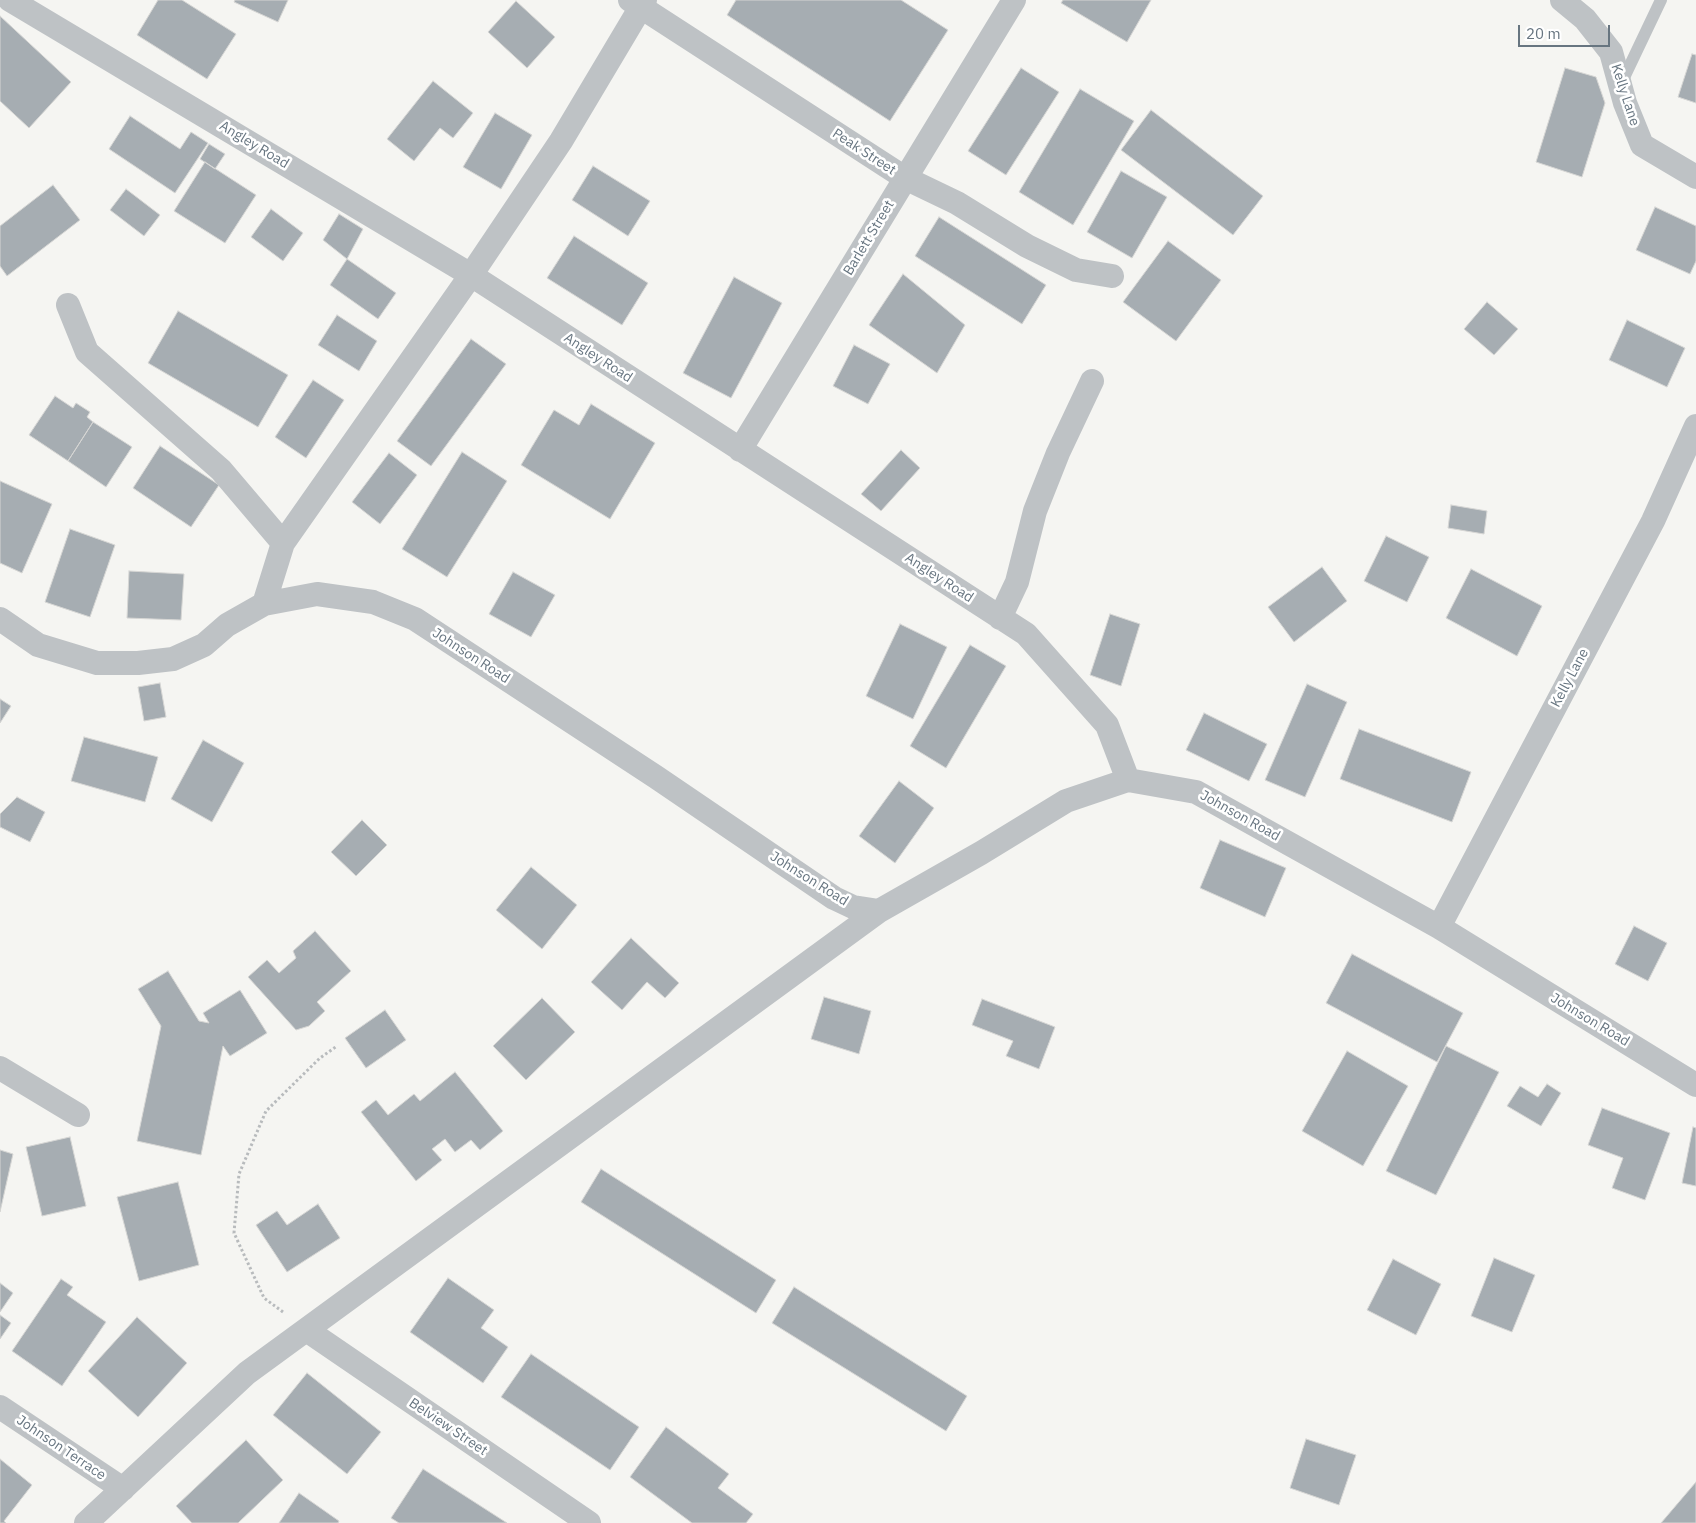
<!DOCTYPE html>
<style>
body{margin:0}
#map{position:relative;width:1696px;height:1523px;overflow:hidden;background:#f5f5f2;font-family:"IBM Plex Sans",sans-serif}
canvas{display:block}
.scale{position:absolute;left:1518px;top:25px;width:92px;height:22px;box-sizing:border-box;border:2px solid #677580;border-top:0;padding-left:6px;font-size:15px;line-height:18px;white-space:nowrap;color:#677580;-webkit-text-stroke:4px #fff;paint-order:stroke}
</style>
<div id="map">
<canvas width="1696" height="1523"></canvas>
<div class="scale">20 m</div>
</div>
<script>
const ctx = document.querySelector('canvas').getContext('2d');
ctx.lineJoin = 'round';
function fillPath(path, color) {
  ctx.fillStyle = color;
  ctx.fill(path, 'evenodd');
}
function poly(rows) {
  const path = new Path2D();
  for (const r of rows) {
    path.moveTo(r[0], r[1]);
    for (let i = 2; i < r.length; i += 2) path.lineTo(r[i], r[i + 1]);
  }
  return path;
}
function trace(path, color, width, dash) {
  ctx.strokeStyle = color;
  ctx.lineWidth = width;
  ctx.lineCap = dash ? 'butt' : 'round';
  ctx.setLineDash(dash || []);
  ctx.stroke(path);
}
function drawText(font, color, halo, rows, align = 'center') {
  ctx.font = font + ' "IBM Plex Sans",sans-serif';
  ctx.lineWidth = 5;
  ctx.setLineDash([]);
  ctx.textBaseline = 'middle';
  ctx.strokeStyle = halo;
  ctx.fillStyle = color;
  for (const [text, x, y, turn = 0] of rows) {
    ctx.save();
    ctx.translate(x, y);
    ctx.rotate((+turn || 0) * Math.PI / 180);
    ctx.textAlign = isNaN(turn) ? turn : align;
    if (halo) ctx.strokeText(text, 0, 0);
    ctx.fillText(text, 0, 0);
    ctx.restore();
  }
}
const building = poly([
 [158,0,182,0,236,34,207,79,137,35,158,0],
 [235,0,288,0,278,22,234,2,235,0],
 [736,0,901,0,948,30,890,121,727,15,736,0],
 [1063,0,1151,0,1127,42,1061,3,1063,0],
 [516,1,555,37,527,68,488,32,516,1],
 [0,16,71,82,29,128,0,101,0,16],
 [1692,54,1696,55,1696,103,1678,97,1692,54],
 [1021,68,1059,92,1006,175,968,151,1021,68],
 [1565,68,1596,77,1605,103,1582,177,1536,162,1565,68],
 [433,81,473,113,453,138,440,128,414,161,387,139,433,81],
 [1080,89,1134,121,1073,225,1019,192,1080,89],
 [1151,110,1263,196,1233,235,1121,150,1151,110],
 [495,113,532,135,501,189,463,167,495,113],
 [130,116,180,149,191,132,208,143,175,193,109,149,130,116],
 [209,144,225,154,215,169,200,159,209,144],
 [205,162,256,195,225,243,174,211,205,162],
 [593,166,650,201,628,236,572,200,593,166],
 [1121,171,1167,197,1132,258,1087,232,1121,171],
 [53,185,80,220,7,276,0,266,0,226,53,185],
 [126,189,160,215,144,236,110,210,126,189],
 [1655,207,1696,226,1696,261,1690,274,1636,250,1655,207],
 [271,209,303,233,283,261,251,237,271,209],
 [339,214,363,229,347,259,323,240,339,214],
 [939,217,1046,285,1022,324,915,256,939,217],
 [574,236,648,283,622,325,547,278,574,236],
 [1168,241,1221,280,1176,341,1123,302,1168,241],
 [347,259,396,293,378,319,330,285,347,259],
 [903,274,965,325,937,373,869,325,903,274],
 [734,277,782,303,731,398,683,373,734,277],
 [1487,302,1518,329,1494,355,1464,329,1487,302],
 [178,311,288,375,258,427,148,363,178,311],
 [337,315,377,341,359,371,318,345,337,315],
 [1627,320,1685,348,1667,387,1609,360,1627,320],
 [471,339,506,364,431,466,397,441,471,339],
 [854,345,890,364,868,404,833,386,854,345],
 [313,380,344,400,306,458,275,437,313,380],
 [55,396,73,408,76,403,90,412,87,417,93,422,68,461,29,435,55,396],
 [591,404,655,443,610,519,521,465,554,410,579,425,591,404],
 [93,422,132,447,106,487,68,461,93,422],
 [160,446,219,485,191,527,133,488,160,446],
 [901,450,920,468,881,511,861,494,901,450],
 [462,452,507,481,447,577,402,549,462,452],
 [389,453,417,475,380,524,352,502,389,453],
 [0,481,52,504,22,573,0,563,0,481],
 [1451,505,1487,511,1484,534,1448,528,1451,505],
 [70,529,115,545,90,617,45,602,70,529],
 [1386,536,1429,557,1407,602,1364,581,1386,536],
 [1322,567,1347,601,1294,642,1268,607,1322,567],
 [1471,569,1542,606,1517,656,1446,618,1471,569],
 [129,571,184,574,181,620,127,618,129,571],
 [513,572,555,595,531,637,489,614,513,572],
 [1110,614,1140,624,1121,686,1090,675,1110,614],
 [900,624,947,647,913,719,866,696,900,624],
 [970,645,1006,666,946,768,910,746,970,645],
 [160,683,166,717,144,721,138,687,160,683],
 [1307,684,1347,702,1305,797,1265,780,1307,684],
 [0,699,11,706,0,723,0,699],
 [1204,713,1267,744,1249,781,1186,750,1204,713],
 [1359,729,1471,772,1452,822,1340,779,1359,729],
 [84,737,158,757,145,802,71,781,84,737],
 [203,740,244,763,212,822,171,799,203,740],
 [899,781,934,808,895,863,859,836,899,781],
 [17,797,45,812,30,842,0,827,0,814,17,797],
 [362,820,387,845,356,876,331,852,362,820],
 [1220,840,1286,868,1265,917,1200,888,1220,840],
 [531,867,577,905,542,949,496,910,531,867],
 [1634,926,1667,943,1648,981,1615,964,1634,926],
 [315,931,351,971,317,1002,325,1011,309,1026,296,1030,248,977,267,960,279,973,296,958,293,951,315,931],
 [631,938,679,983,665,998,647,982,622,1010,591,982,631,938],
 [1352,954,1463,1013,1437,1062,1326,1003,1352,954],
 [168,971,199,1021,209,1023,203,1013,240,990,267,1033,230,1056,223,1046,201,1155,137,1141,161,1026,138,989,168,971],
 [824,997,871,1011,859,1054,811,1039,824,997],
 [542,998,575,1032,526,1080,493,1046,542,998],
 [982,999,1055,1027,1039,1069,1006,1056,1013,1041,972,1025,982,999],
 [385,1010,406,1040,366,1068,345,1038,385,1010],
 [1446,1046,1499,1072,1436,1195,1386,1171,1446,1046],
 [1347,1051,1408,1086,1363,1166,1302,1131,1347,1051],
 [455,1072,503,1131,480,1150,471,1140,455,1152,445,1139,432,1149,442,1160,416,1181,361,1112,376,1100,388,1115,414,1094,420,1101,455,1072],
 [1547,1084,1561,1093,1541,1126,1507,1106,1520,1086,1538,1097,1547,1084],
 [1602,1108,1670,1133,1645,1200,1612,1188,1623,1158,1588,1145,1602,1108],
 [1693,1127,1696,1128,1696,1186,1682,1183,1693,1127],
 [70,1137,86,1206,42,1216,26,1147,70,1137],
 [0,1150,13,1154,0,1212,0,1150],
 [601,1169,776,1280,756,1313,581,1202,601,1169],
 [178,1182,199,1265,139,1281,117,1197,178,1182],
 [318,1204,340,1238,287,1272,256,1225,277,1211,287,1225,318,1204],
 [1494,1258,1535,1275,1512,1332,1471,1316,1494,1258],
 [1393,1259,1441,1284,1416,1335,1367,1310,1393,1259],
 [448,1278,494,1310,481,1328,508,1347,483,1383,410,1332,448,1278],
 [61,1279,73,1287,67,1295,106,1322,62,1386,12,1351,61,1279],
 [0,1283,13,1293,0,1312,0,1283],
 [794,1287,967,1396,946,1431,772,1323,794,1287],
 [0,1315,11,1323,0,1339,0,1315],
 [137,1317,187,1363,138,1417,88,1371,137,1317],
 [531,1354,639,1427,610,1470,501,1397,531,1354],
 [307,1373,381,1432,347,1474,273,1415,307,1373],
 [666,1427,729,1474,718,1488,753,1514,746,1523,692,1523,630,1477,666,1427],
 [1306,1439,1356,1455,1339,1505,1290,1488,1306,1439],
 [246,1440,283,1480,238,1523,192,1523,176,1506,246,1440],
 [0,1459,32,1485,4,1521,6,1523,0,1523,0,1459],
 [423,1469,507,1523,399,1523,391,1518,423,1469],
 [1696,1482,1696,1523,1661,1523,1696,1482],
 [299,1493,339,1521,338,1523,279,1523,299,1493]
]);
const path = poly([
 [283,1312,264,1298,234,1233,239,1174,266,1111,320,1058,337,1046]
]);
const service = poly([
 [1621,84,1661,0]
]);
const minor = poly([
 [10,0,471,275,1026,634,1107,725,1128,780],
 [630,0,905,178,957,203,1027,246,1076,270,1112,276],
 [1562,0,1585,19,1611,52,1625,103,1642,145,1696,177],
 [68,305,87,352,221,470,283,543],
 [740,450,1014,0],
 [264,604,283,543,471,275,561,141,645,0],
 [1000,618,1017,582,1035,511,1058,453,1092,381],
 [0,619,38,645,97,663,138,663,173,659,204,645,227,625,264,604,317,594,373,602,415,619,656,777,834,898,853,907,879,911,981,853,1066,801,1128,780,1196,792,1439,927,1696,1085],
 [1439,927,1653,521,1696,426],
 [0,1068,78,1115],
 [308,1331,589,1523],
 [0,1407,123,1489],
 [86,1523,247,1373,879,911]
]);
const streetNames = [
 ["Kelly Lane",1625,95,72],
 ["Angley Road",254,145,31],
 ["Peak Street",864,152,33],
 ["Barlett Street",869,238,-59],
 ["Angley Road",598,358,33],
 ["Angley Road",939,578,33],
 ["Johnson Road",471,656,33],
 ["Kelly Lane",1570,678,-62],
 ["Johnson Road",1240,816,29],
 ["Johnson Road",809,879,32],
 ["Johnson Road",1590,1020,31],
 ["Belview Street",448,1427,34],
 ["Johnson Terrace",61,1448,34]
];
fillPath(building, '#a6adb2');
trace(building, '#d6d6d4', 1);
trace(path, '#b8bbbd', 3, [2.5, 2.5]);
trace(service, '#bec2c5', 12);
trace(minor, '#bec2c5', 24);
drawText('14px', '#677580', '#fff', streetNames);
</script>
